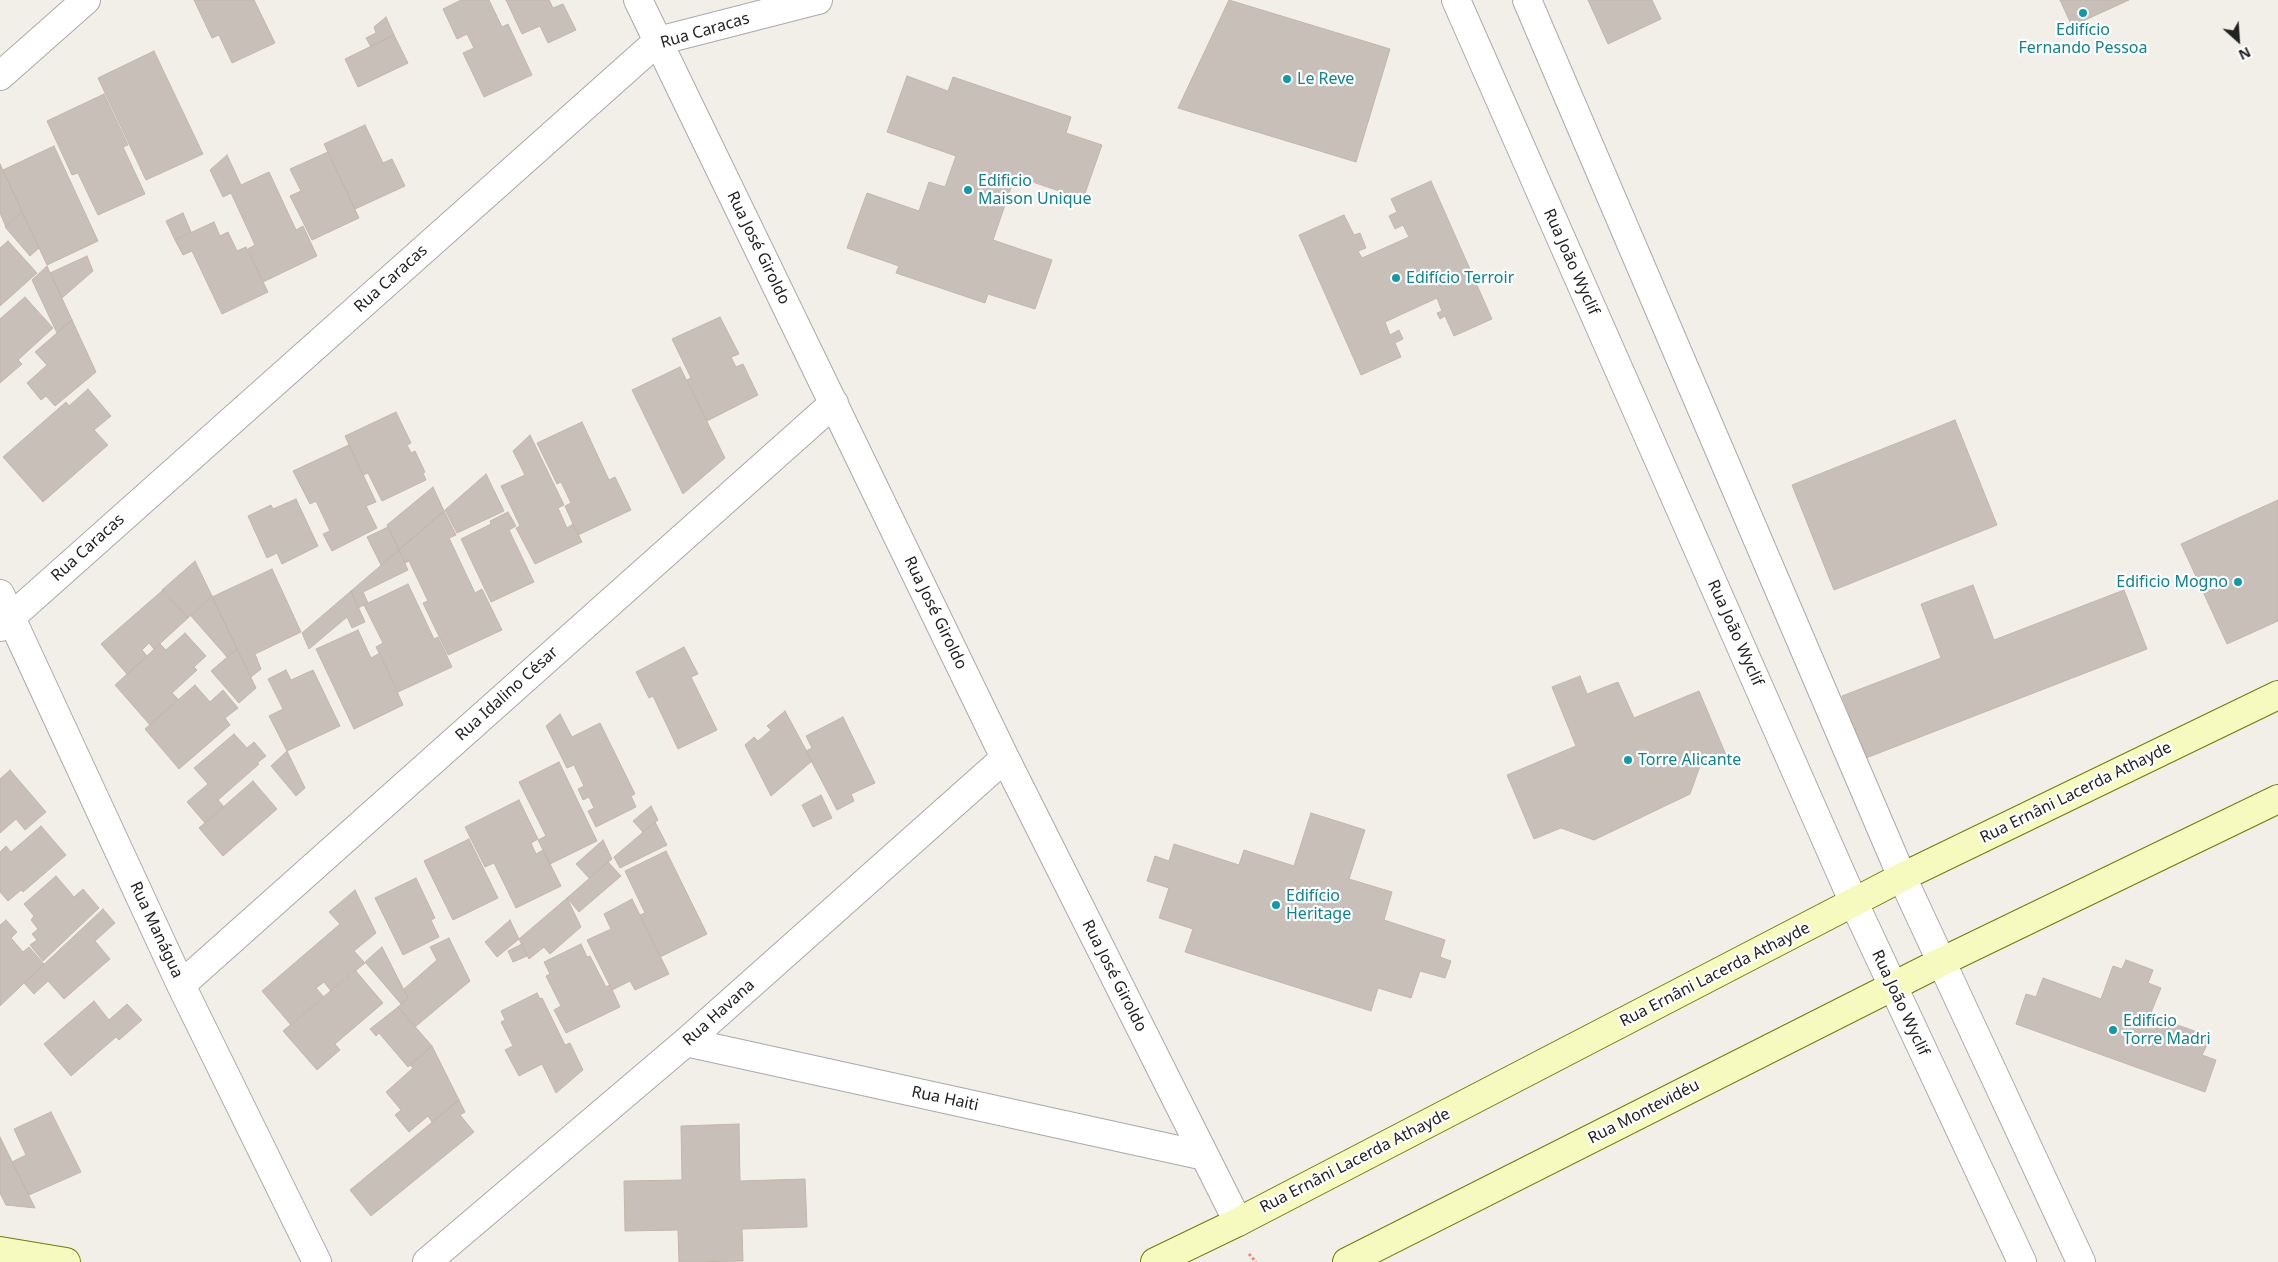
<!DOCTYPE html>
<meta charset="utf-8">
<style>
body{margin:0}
#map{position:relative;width:2278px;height:1262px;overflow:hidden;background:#f2efe9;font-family:"Noto Sans",sans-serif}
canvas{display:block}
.north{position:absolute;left:2213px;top:15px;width:50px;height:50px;-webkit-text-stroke:4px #fff;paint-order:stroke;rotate:154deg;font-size:14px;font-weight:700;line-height:20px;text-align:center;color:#222}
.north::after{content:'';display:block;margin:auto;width:18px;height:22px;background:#222;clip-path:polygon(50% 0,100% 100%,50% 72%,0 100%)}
</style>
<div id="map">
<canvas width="2278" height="1262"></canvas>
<div class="north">N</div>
</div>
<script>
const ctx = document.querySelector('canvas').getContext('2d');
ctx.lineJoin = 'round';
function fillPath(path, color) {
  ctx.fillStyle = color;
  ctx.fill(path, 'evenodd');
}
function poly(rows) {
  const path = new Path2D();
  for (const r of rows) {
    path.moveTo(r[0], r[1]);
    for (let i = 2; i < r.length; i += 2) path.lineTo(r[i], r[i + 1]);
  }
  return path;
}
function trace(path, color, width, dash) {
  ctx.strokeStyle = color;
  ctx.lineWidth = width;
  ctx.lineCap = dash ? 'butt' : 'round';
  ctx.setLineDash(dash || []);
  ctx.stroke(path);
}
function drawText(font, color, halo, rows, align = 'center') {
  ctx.font = font + ' "Noto Sans",sans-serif';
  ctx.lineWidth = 4.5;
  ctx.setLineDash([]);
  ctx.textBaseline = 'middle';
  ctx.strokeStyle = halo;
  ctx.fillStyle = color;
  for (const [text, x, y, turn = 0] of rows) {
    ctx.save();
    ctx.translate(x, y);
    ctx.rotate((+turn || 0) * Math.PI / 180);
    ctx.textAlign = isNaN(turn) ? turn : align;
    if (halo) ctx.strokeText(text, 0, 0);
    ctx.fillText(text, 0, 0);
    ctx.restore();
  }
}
const building = poly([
 [194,0,254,0,275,43,232,63,219,35,212,38,194,0],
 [461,0,489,0,502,27,508,24,532,75,484,97,463,53,474,48,467,34,457,39,443,9,461,0],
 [506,0,549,0,553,8,563,4,576,30,548,43,540,26,522,34,506,0],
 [1229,0,1390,49,1356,162,1178,108,1229,0],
 [1588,0,1652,0,1661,19,1608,44,1588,0],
 [2060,0,2129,0,2072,26,2060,0],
 [386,17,394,35,371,47,366,38,376,33,374,27,386,17],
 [394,35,408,63,358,87,345,59,394,35],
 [154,51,203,154,146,180,98,78,154,51],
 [907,76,948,91,953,77,1071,117,1066,133,1102,145,1083,199,1015,176,993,240,1052,260,1035,309,988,294,985,303,896,273,899,266,847,248,867,193,919,211,929,182,945,187,956,156,887,132,907,76],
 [104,94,128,145,123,147,145,194,98,215,78,173,72,175,47,121,104,94],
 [365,125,383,163,392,159,405,186,355,209,324,144,365,125],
 [54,146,98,241,47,265,3,170,54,146],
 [328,152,359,218,312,240,290,196,301,191,290,169,328,152],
 [227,155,241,185,269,172,296,230,303,226,317,256,263,282,248,249,255,245,231,193,223,197,210,170,227,155],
 [0,164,22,212,6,227,0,213,0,164],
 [1431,181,1492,319,1454,336,1445,316,1440,319,1437,313,1442,311,1437,298,1385,322,1390,335,1399,330,1403,339,1395,343,1401,357,1361,375,1299,235,1344,215,1354,235,1360,233,1366,248,1358,251,1362,258,1409,237,1403,225,1395,229,1389,216,1397,212,1391,199,1431,181],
 [22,212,39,248,30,256,5,227,22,212],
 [183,213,191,232,175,240,166,221,183,213],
 [214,222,220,236,228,232,237,251,246,247,268,292,222,314,192,251,183,255,175,240,214,222],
 [8,241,37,273,0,306,0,248,8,241],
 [87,256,93,271,62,298,50,273,87,256],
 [47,266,72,320,57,333,32,280,47,266],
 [25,297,53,328,18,360,22,364,0,383,0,319,25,297],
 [720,317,739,354,731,357,736,367,743,364,758,395,707,421,687,380,691,378,672,339,720,317],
 [72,320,96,372,55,406,46,396,41,400,27,383,47,365,35,352,72,320],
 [680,367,725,458,683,494,632,390,680,367],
 [88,389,111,416,94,430,108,445,43,502,3,457,66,402,69,406,88,389],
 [396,412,411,443,407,445,411,453,415,451,425,472,423,473,426,480,382,501,368,473,363,475,345,436,396,412],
 [1955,420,1997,525,1834,590,1792,485,1955,420],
 [582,422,609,480,615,477,631,510,578,535,565,506,571,503,561,482,557,484,537,443,582,422],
 [530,435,564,505,558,508,567,528,573,524,582,542,535,564,516,528,520,526,501,486,525,475,513,451,530,435],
 [349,445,376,502,366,506,377,528,332,551,323,534,330,531,316,501,310,504,293,471,349,445],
 [486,474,504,511,457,533,445,510,486,474],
 [433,487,444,511,399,550,387,525,433,487],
 [296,499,318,546,282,564,277,553,267,558,248,516,271,505,273,509,296,499],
 [2278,500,2278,621,2227,644,2181,544,2278,500],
 [444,511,456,535,449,538,475,593,482,589,502,630,448,655,423,603,428,601,409,561,405,563,399,550,444,511],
 [508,512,516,526,509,530,534,582,491,602,461,539,491,524,490,521,508,512],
 [388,527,399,550,381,565,367,537,388,527],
 [399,550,408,570,363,592,368,603,358,608,351,591,399,550],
 [195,561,212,596,188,618,162,590,195,561],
 [272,569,301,632,255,654,261,669,251,677,212,597,272,569],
 [408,584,434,639,438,637,452,667,398,692,376,647,383,643,364,605,408,584],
 [1973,585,1994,640,2124,590,2147,649,1866,758,1842,696,1941,658,1921,604,1973,585],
 [163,590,188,618,154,649,149,643,142,650,147,656,127,674,101,644,163,590],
 [351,591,365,622,352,628,347,617,309,649,302,633,351,591],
 [212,596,237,649,227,657,191,616,212,596],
 [358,630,371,658,380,653,403,705,354,729,316,649,358,630],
 [185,633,206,656,194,667,197,670,172,693,178,699,150,725,115,685,160,644,166,650,185,633],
 [684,647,698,674,691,677,717,730,678,749,653,696,649,698,636,672,684,647],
 [237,649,256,688,239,703,211,671,237,649],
 [286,670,291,680,313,670,340,726,287,751,269,716,283,709,268,679,286,670],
 [1580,676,1587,694,1618,682,1634,718,1699,691,1726,755,1700,766,1690,794,1594,840,1561,828,1534,839,1507,775,1576,746,1552,687,1580,676],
 [195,685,210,702,223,690,238,708,225,718,230,725,179,769,145,729,195,685],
 [785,711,812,761,771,796,745,745,754,737,758,741,771,730,767,726,785,711],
 [560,714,572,737,600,723,635,794,631,796,636,807,596,827,588,811,594,808,589,797,583,800,578,789,584,786,574,765,567,768,546,726,560,714],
 [843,717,875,783,851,794,854,801,837,810,806,751,812,748,806,736,843,717],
 [234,734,247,748,254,742,266,756,257,763,259,764,218,800,224,807,205,823,187,802,208,784,194,768,234,734],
 [287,751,305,788,296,796,271,766,287,751],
 [559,762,597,841,550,864,538,840,546,836,519,782,559,762],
 [10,770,46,812,25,830,16,819,0,833,0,779,10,770],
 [253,781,277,809,223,856,199,828,253,781],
 [821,795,832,818,813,827,802,805,821,795],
 [519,800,538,839,531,843,536,854,543,850,561,886,516,908,494,863,485,867,465,827,519,800],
 [651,806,658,820,643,832,633,821,651,806],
 [1311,813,1365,830,1349,879,1392,892,1384,920,1445,940,1440,957,1451,961,1445,978,1420,971,1411,998,1378,988,1371,1011,1185,952,1193,929,1159,918,1169,888,1147,881,1155,856,1169,861,1174,844,1239,865,1244,850,1294,866,1311,813],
 [655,822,667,845,620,868,614,857,655,822],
 [41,826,66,855,23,892,21,890,8,901,0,892,0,852,6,846,11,852,41,826],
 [469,839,498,898,453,920,424,861,469,839],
 [603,840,612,859,589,878,576,864,603,840],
 [666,851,707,934,660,957,640,915,645,913,625,871,666,851],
 [608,862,621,876,579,912,567,898,608,862],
 [56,876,74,897,83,889,99,908,43,961,30,945,37,940,32,934,38,929,31,920,34,916,24,904,56,876],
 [416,878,435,918,431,920,439,937,403,955,375,898,416,878],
 [355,890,376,933,354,951,365,963,331,991,324,982,316,988,324,997,291,1025,262,991,340,924,329,912,355,890],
 [567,898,581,927,550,954,544,947,529,959,519,939,567,898],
 [632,899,669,974,635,990,630,981,612,990,587,940,611,929,604,914,632,899],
 [103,909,115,923,95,941,110,959,64,999,48,981,34,994,24,983,103,909],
 [6,920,17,932,11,938,23,952,29,947,44,964,0,1006,0,925,6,920],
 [510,920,519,939,497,957,485,942,510,920],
 [449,938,470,981,415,1027,398,1007,408,998,404,989,437,960,430,947,449,938],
 [522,944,527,956,513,962,508,951,522,944],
 [581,944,587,957,590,956,606,987,610,985,620,1007,566,1033,554,1010,561,1006,546,976,550,974,544,962,581,944],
 [382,947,408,998,401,1004,365,962,382,947],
 [2126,960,2153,970,2148,983,2161,988,2150,1015,2211,1037,2202,1055,2216,1060,2205,1092,2016,1024,2026,994,2036,997,2043,978,2101,999,2113,966,2122,969,2126,960],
 [355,970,383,1003,335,1044,340,1050,317,1070,283,1031,355,970],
 [537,993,540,999,542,998,565,1045,570,1043,583,1070,556,1093,542,1064,519,1076,505,1050,513,1046,501,1022,505,1020,501,1011,537,993],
 [94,1001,109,1020,127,1004,142,1020,119,1040,116,1037,71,1076,44,1044,94,1001],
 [398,1007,432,1046,408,1067,379,1033,376,1036,370,1029,398,1007],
 [432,1046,459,1100,432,1122,428,1116,409,1132,395,1115,401,1110,386,1092,413,1068,410,1065,432,1046],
 [459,1100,465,1112,460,1115,474,1132,371,1216,350,1190,459,1100],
 [51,1112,81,1172,29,1195,12,1162,26,1155,14,1129,51,1112],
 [739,1124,740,1181,805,1179,807,1227,742,1229,743,1261,684,1262,679,1262,678,1230,625,1231,624,1181,682,1180,681,1126,739,1124],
 [0,1137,35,1208,6,1205,0,1193,0,1137]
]);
const path = poly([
 [1249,1254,1256,1262]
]);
const street = poly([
 [638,0,1005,758,1238,1222],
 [1456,0,1854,903,2022,1262],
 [1527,0,1902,877,2081,1262],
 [0,76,86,0],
 [0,594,181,985,317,1262],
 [0,627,658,41,818,0],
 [181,985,834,403],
 [686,1042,1205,1156],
 [427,1262,686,1042,1005,758]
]);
const secondary = poly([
 [0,1251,66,1262],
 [1155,1262,1238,1222,1902,877,2278,695],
 [1347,1262,1941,962,2278,799]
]);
const markers = [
 [2083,13,5,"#0f9aa8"],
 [1287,79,5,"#0f9aa8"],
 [968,190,5,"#0f9aa8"],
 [1396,278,5,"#0f9aa8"],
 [2238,582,5,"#0f9aa8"],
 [1628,760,5,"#0f9aa8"],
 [1276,905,5,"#0f9aa8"],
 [2113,1030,5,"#0f9aa8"]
];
const cultureNames = [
 ["Edifício",2083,30,"center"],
 ["Fernando Pessoa",2083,48,"center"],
 ["Le Reve",1297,79],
 ["Edificio",978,181],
 ["Maison Unique",978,199],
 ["Edifício Terroir",1406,278],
 ["Edificio Mogno",2228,582,"right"],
 ["Torre Alicante",1638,760],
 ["Edifício",1286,896],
 ["Heritage",1286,914],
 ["Edifício",2123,1021],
 ["Torre Madri",2123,1039]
];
const streetNames = [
 ["Rua Caracas",705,31,-16],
 ["Rua José Giroldo",758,248,64],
 ["Rua João Wyclif",1571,262,66],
 ["Rua Caracas",391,279,-42],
 ["Rua Caracas",88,548,-42],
 ["Rua José Giroldo",935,613,64],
 ["Rua João Wyclif",1735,633,66],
 ["Rua Idalino César",507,694,-42],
 ["Rua Ernâni Lacerda Athayde",2076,793,-26],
 ["Rua Manágua",156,930,65],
 ["Rua Ernâni Lacerda Athayde",1715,975,-27],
 ["Rua José Giroldo",1114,976,63],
 ["Rua João Wyclif",1900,1003,65],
 ["Rua Havana",719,1013,-42],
 ["Rua Haiti",945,1099,12],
 ["Rua Montevidéu",1644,1112,-27],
 ["Rua Ernâni Lacerda Athayde",1355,1161,-27]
];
fillPath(building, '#c7bfb8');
trace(building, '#c4b6ab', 1);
trace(street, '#a9a9a9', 30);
trace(secondary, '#707d05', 30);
trace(path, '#fa8072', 3, [2.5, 2.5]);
trace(street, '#fff', 28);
trace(secondary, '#f7fabf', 28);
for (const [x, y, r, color] of markers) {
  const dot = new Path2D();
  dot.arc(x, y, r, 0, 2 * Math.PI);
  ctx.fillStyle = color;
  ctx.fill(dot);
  trace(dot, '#fff', 2);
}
drawText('16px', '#0d838f', '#fff', cultureNames, 'left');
drawText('16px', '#222', '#fff', streetNames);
</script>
